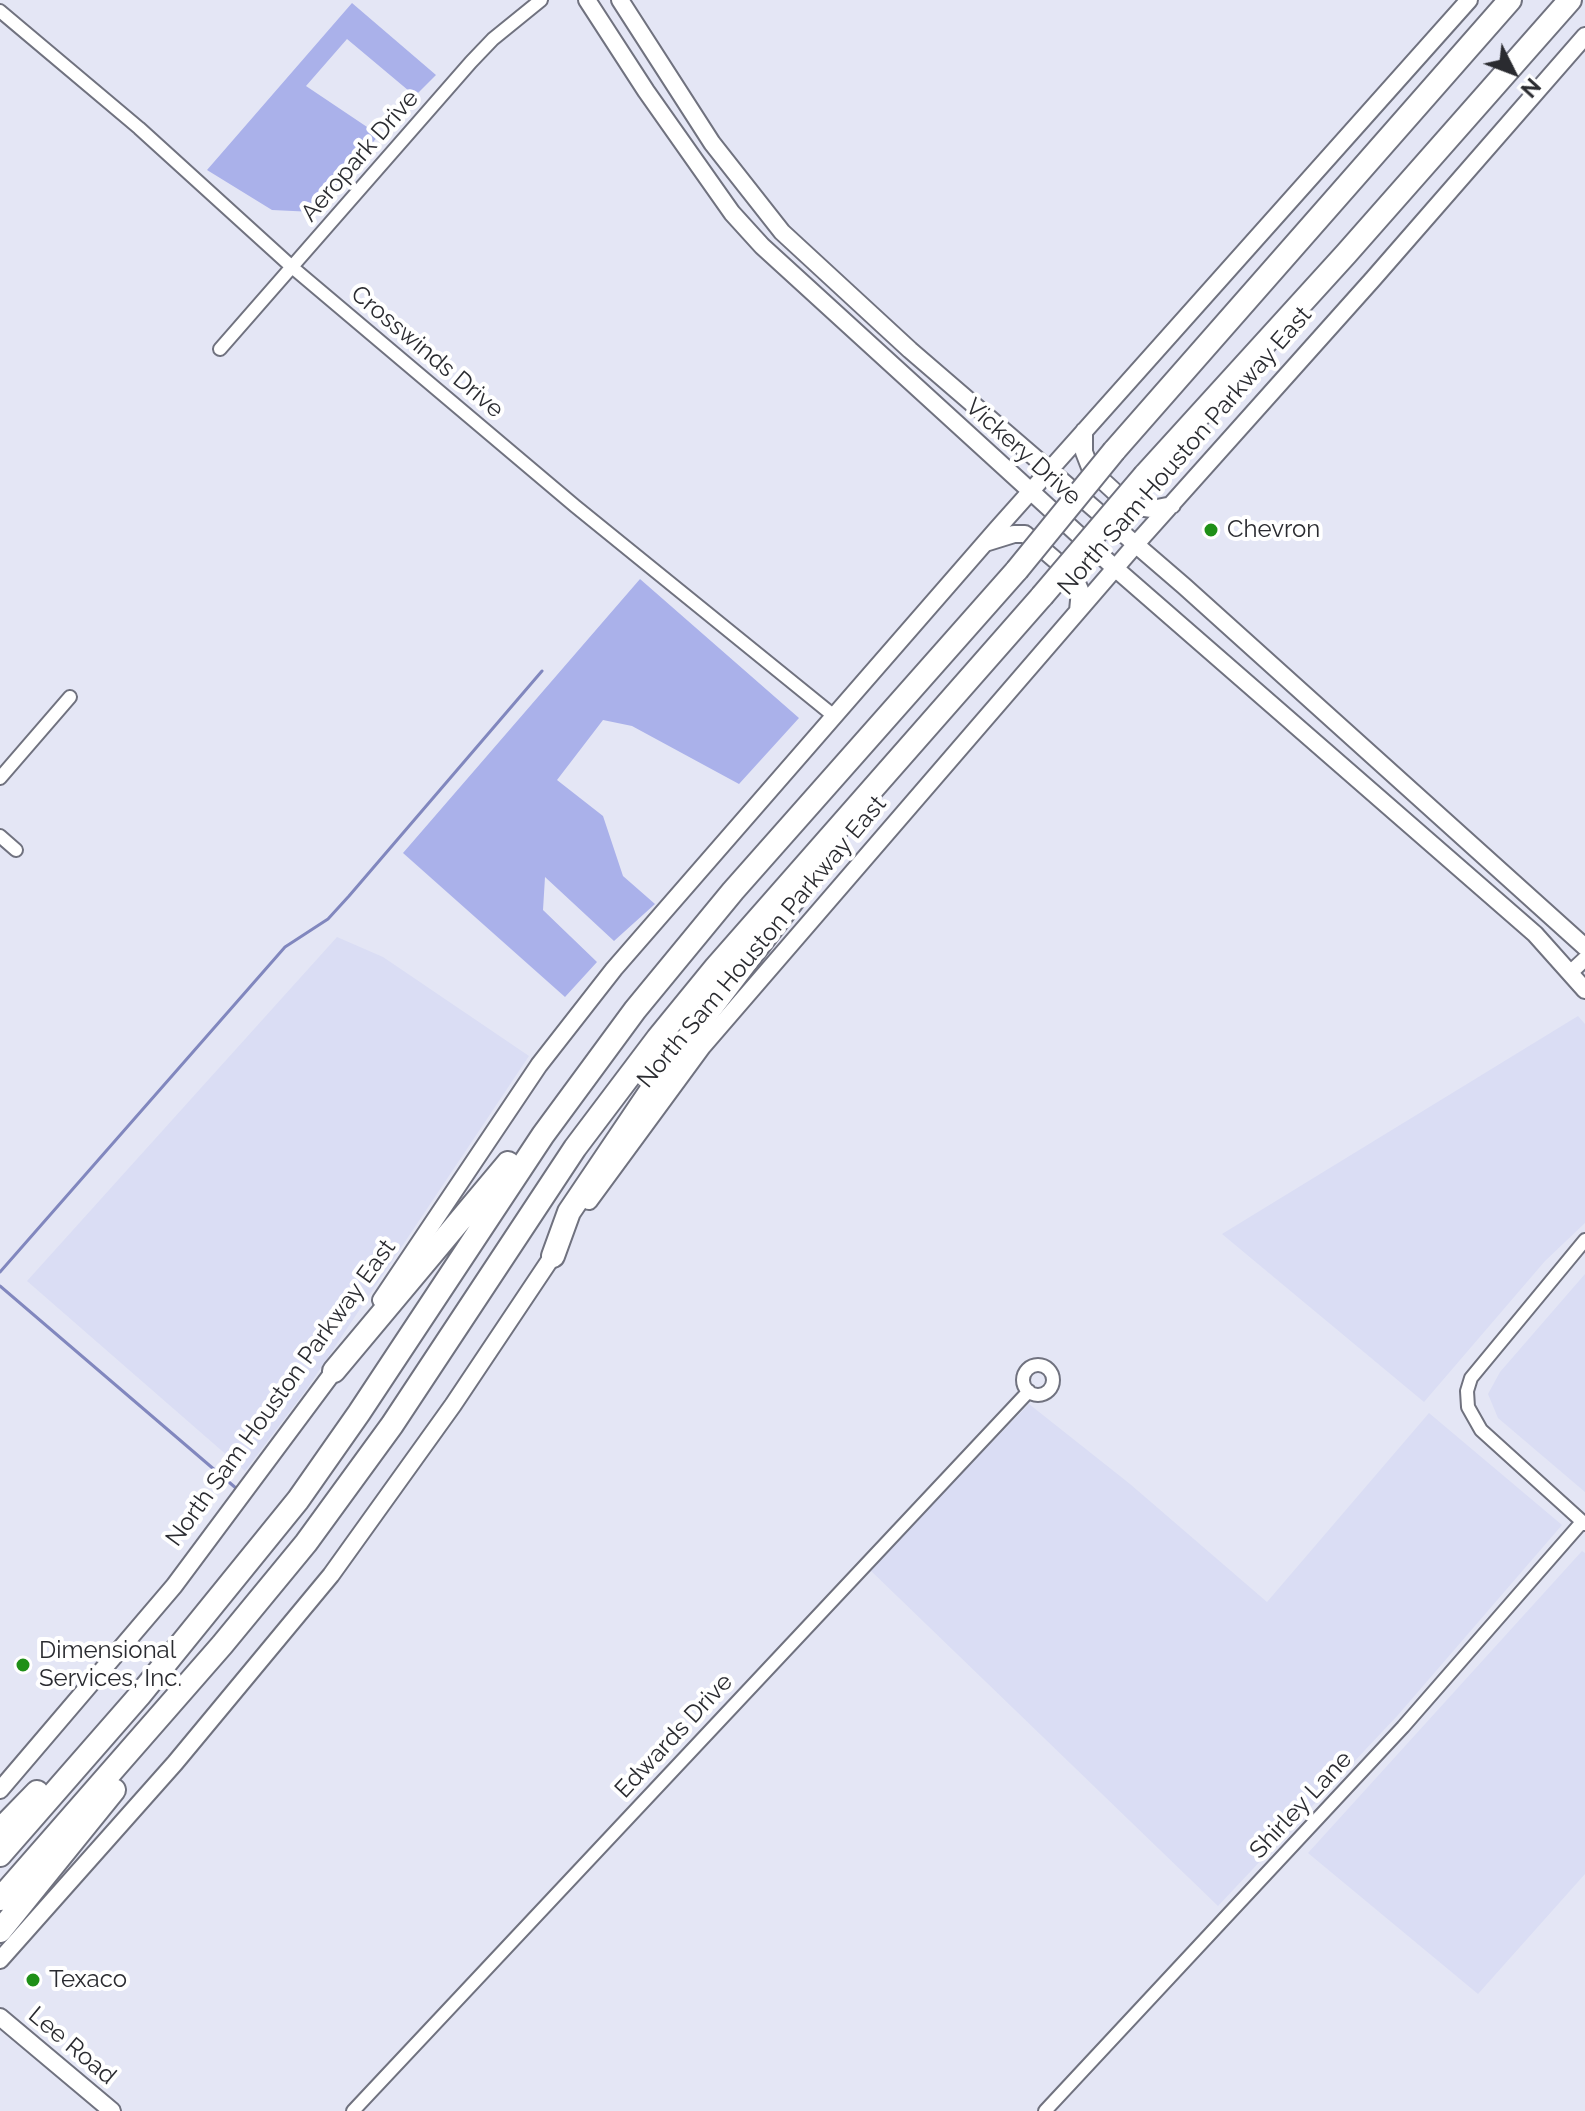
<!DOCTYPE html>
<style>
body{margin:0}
#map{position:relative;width:1585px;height:2111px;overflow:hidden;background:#e4e6f5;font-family:Raleway,sans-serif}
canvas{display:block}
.north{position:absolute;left:1473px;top:32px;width:80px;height:80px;-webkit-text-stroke:6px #fff;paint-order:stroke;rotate:132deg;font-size:22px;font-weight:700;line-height:32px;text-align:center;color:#2a2b30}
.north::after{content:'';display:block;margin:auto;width:28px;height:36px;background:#2a2b30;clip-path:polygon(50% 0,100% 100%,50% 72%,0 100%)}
</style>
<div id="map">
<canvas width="1585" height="2111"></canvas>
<div class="north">N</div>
</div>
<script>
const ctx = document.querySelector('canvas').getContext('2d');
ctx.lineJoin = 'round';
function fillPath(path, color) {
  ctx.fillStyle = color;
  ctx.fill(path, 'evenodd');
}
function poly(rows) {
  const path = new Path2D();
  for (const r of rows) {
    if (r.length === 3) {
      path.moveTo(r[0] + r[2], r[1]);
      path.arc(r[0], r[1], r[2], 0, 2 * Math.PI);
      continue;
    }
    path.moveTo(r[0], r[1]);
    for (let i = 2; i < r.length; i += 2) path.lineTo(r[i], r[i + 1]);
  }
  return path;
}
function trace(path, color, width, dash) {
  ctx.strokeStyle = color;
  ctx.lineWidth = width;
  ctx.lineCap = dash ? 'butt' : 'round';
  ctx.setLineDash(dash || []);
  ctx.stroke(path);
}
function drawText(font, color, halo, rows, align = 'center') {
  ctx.font = font + ' Raleway,sans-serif';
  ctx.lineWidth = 8;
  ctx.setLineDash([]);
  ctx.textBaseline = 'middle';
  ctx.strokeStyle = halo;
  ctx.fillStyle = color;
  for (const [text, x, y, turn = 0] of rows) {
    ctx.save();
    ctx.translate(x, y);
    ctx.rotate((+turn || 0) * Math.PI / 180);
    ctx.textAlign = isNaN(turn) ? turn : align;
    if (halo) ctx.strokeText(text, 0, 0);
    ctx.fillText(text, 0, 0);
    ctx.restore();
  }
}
const built = poly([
 [337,937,383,957,529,1056,306,1390,245,1471,27,1281],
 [1578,1016,1585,1024,1585,1223,1545,1261,1424,1402,1222,1234],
 [1585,1274,1585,1492,1498,1418,1488,1394,1500,1372],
 [1029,1404,1130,1484,1267,1602,1429,1413,1562,1525,1398,1715,1218,1906,869,1569],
 [1582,1551,1585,1553,1585,1874,1478,1994,1308,1853]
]);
const forest = poly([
 [352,3,436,75,415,96,347,39,306,86,379,135,314,212,272,210,207,170],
 [640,579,799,718,739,784,632,726,603,720,557,780,603,816,623,876,655,904,614,941,545,877,543,910,597,962,565,997,403,853]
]);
const stream = poly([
 [0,1272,285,947,328,919,349,896,542,671],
 [0,1286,237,1489]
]);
const minor = poly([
 [0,11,139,128,292,267,575,506,834,716],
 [220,349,471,62,493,39,541,0],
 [0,778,70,697],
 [0,836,16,850],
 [1585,1240,1471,1378,1467,1391,1468,1407,1481,1430,1585,1524],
 [1038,1380,15],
 [353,2111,1029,1391],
 [1045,2111,1403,1727,1582,1522]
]);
const tertiary = poly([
 [1571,972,1585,959]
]);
const secondary = poly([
 [587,0,646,91,732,213,762,246,1116,569,1535,934,1585,990],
 [620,0,712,143,782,232,910,350,1184,586,1585,947],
 [1084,431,1084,452,1091,470,1130,506,1152,509,1172,505],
 [985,543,1014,534,1025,534,1074,576,1080,590,1078,611],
 [589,1201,702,1047,1136,544,1373,279,1585,36],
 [381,1300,539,1065,614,969,997,529,1469,0],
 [0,1790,174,1586,340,1363],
 [0,1960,175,1763,331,1575,453,1405,558,1248],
 [0,2017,112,2111]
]);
const motorway = poly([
 [1114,451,1510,0],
 [1145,475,1346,254,1570,0],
 [553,1256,569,1212,675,1055,800,891],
 [334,1371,508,1163],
 [0,1830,37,1792],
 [0,1855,139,1696,298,1500,359,1413,543,1135,635,1010,733,891,1017,570],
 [0,1899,222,1645,306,1543,392,1425,575,1148,658,1038,716,967,1042,596],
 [0,1931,114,1790]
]);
const motorwayBridge = poly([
 [1017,570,1114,451],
 [1042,596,1145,475]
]);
const markers = [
 [1211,530,8,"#1e8f17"],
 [23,1665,8,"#1e8f17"],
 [33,1980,8,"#1e8f17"]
];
const streetNames = [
 ["Aeropark Drive",360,156,-49],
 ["Crosswinds Drive",427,352,40],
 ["North Sam Houston Parkway East",1185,451,-49],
 ["Vickery Drive",1023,452,42],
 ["North Sam Houston Parkway East",762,942,-50],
 ["North Sam Houston Parkway East",281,1393,-54],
 ["Edwards Drive",674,1736,-47],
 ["Shirley Lane",1301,1805,-47],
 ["Lee Road",72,2046,40]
];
const poiNames = [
 ["Chevron",1227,530],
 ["Dimensional",39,1651],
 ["Services, Inc.",39,1679],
 ["Texaco",49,1980]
];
fillPath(built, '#daddf4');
fillPath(forest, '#aab1ea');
trace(stream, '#8187be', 3);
trace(minor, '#70727f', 16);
trace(tertiary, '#70727f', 18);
trace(secondary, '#70727f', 20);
trace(motorway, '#70727f', 26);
trace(minor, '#fff', 12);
trace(tertiary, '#fff', 14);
trace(secondary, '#fff', 16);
trace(motorway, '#fff', 22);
trace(motorwayBridge, '#70727f', 26, []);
trace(motorwayBridge, '#fff', 22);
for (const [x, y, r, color] of markers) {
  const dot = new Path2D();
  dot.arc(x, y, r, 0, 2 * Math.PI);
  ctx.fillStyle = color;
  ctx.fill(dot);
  trace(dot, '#fff', 3);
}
drawText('24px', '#2a2b30', '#fff', streetNames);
drawText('24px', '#2a2b30', '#fff', poiNames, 'left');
</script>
